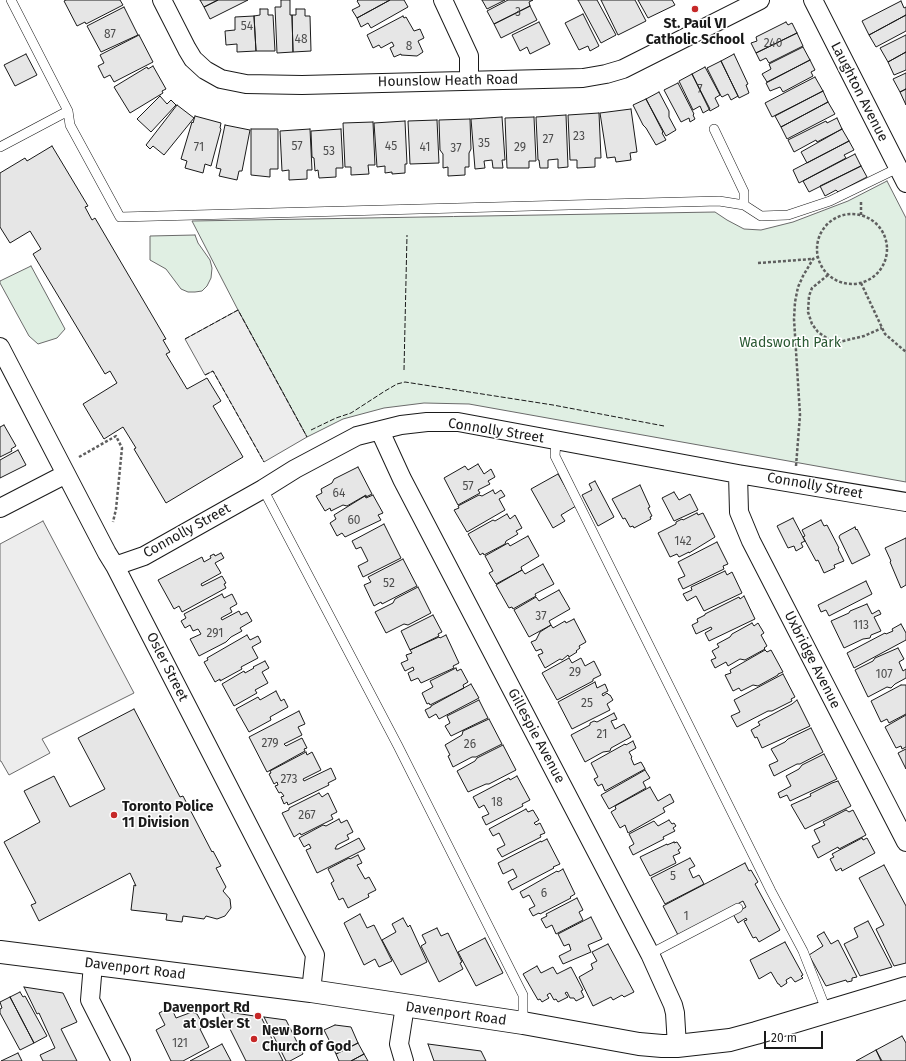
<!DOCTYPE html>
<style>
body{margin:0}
#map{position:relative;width:906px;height:1061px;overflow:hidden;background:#fff;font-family:"Fira Sans",sans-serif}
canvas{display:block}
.scale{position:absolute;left:764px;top:1031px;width:59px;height:18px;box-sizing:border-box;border:2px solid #1a1a1a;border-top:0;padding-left:5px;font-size:12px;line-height:14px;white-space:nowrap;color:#1a1a1a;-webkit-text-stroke:3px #fff;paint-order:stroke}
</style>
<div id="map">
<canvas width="906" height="1061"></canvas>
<div class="scale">20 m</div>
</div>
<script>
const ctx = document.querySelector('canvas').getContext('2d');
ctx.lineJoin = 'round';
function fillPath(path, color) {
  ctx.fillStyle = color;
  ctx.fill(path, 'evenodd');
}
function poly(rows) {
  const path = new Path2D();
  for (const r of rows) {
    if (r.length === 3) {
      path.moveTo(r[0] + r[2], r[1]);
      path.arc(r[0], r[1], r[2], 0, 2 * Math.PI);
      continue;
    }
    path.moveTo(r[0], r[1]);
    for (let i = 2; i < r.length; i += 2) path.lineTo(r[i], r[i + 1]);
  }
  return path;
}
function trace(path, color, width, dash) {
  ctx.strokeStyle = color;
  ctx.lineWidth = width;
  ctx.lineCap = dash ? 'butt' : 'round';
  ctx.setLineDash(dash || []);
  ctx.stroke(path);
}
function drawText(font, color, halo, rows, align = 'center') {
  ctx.font = font + ' "Fira Sans",sans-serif';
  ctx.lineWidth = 3;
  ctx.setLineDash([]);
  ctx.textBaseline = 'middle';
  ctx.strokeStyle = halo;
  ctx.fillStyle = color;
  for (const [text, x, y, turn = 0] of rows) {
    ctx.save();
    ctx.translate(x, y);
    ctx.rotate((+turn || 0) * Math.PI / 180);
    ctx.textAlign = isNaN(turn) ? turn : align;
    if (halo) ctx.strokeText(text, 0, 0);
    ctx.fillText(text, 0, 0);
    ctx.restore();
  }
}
const green = poly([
 [887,181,906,218,906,482,469,404,424,403,384,408,343,419,307,437,238,310,192,221,715,212,727,220,744,229,761,230,793,222,848,201,887,181],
 [195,235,198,243,210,260,212,268,211,278,207,286,202,291,195,292,188,292,181,289,166,269,150,260,150,236,195,235],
 [31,266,65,329,57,338,38,344,29,336,0,283,0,281,31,266]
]);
const parking = poly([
 [238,310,307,437,264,462,213,371,205,375,185,339,238,310],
 [43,521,134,693,42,739,50,753,9,775,1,761,0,761,0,544,43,521]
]);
const building = poly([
 [66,0,120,0,123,5,86,24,85,22,77,26,64,1,66,0],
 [200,0,218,0,204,7,200,0],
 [218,0,248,0,210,19,204,7,218,0],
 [281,0,290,0,290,15,292,15,293,52,277,53,275,7,281,7,281,0],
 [358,0,390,0,357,18,352,10,360,6,357,1,358,0],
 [390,0,404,0,408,7,371,28,368,23,361,27,357,18,390,0],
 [482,0,505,0,487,9,482,0],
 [508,0,533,0,529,2,530,6,494,24,487,11,508,0],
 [578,0,597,0,616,35,601,43,578,0],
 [601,0,635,0,646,21,618,35,601,0],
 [638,0,672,0,675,5,648,18,638,0],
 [901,1,904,8,906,7,906,15,869,35,862,21,901,1],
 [530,6,537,20,501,38,494,24,530,6],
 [124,7,138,35,101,52,87,26,124,7],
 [260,9,268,9,268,15,273,15,275,51,256,51,254,16,260,15,260,9],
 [296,9,305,9,305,16,310,16,311,51,293,52,292,15,296,15,296,9],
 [583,14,599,46,590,51,588,46,579,50,565,23,583,14],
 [906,15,906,31,876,47,869,35,906,15],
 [254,16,256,51,237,52,237,44,226,45,225,31,235,30,235,17,254,16],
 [403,16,404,18,406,17,414,31,420,29,424,38,418,41,423,52,417,56,401,55,401,54,394,57,390,48,394,46,392,42,381,48,379,45,373,48,367,35,403,16],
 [539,22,550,44,530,54,527,47,520,51,512,35,539,22],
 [786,22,788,25,792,23,797,33,756,53,751,43,757,41,756,37,786,22],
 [797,33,803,46,769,63,766,58,760,61,756,53,797,33],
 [139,35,153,62,114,82,110,75,104,78,98,66,104,63,100,55,139,35],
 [906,35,906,52,888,62,880,48,906,35],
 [803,47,810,60,767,82,762,74,771,69,769,64,803,47],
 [906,52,906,70,894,75,888,62,906,52],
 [26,54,37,75,15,86,4,65,26,54],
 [734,54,748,84,746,85,749,93,739,98,721,61,734,54],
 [810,60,815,70,811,72,813,76,783,92,780,87,770,91,766,83,810,60],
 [721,61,738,96,731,100,728,94,722,97,721,96,707,68,721,61],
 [153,66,166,89,162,91,163,93,130,113,114,87,147,67,148,69,153,66],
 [705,67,720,95,715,98,719,106,710,111,692,74,705,67],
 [906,73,906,89,900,92,893,79,906,73],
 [692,74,710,109,703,113,700,106,693,110,679,81,692,74],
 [815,77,823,91,772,117,765,103,815,77],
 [678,83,694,114,693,115,695,119,690,122,689,118,681,122,664,90,678,83],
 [906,89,906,105,900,92,906,89],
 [823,91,828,102,781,127,775,116,823,91],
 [659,92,669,111,669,117,676,130,666,136,646,99,659,92],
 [160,96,167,104,171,100,176,105,151,132,137,119,160,96],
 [646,99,663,132,662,133,666,140,656,145,646,128,643,125,633,105,646,99],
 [828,102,835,114,787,139,781,127,828,102],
 [177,105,194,118,164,155,153,146,150,149,146,145,177,105],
 [631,109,637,152,630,153,631,160,616,162,615,157,607,158,600,113,631,109],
 [599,113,601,158,595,158,595,167,577,168,577,160,570,160,568,115,599,113],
 [566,115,568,167,558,168,558,159,548,160,548,168,540,168,539,160,538,160,536,117,566,115],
 [195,116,221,123,220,128,221,129,211,166,205,164,203,173,185,168,187,161,181,159,192,122,193,123,195,116],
 [502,117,505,160,502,160,503,168,493,168,492,160,484,161,485,168,475,169,471,119,502,117],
 [534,117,536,161,529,161,529,168,507,168,505,118,534,117],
 [837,118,842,129,817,142,816,140,794,152,788,140,826,121,827,123,837,118],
 [470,119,471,149,469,153,469,167,465,167,465,175,448,176,448,167,443,168,443,154,440,150,439,120,470,119],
 [437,120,439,163,410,164,408,121,437,120],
 [405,121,407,164,405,164,405,173,392,174,392,172,385,173,385,166,377,167,374,123,405,121],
 [373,122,375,165,368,165,369,174,351,175,351,167,345,167,343,123,373,122],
 [225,125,250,130,242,171,239,171,237,180,219,176,221,169,216,168,225,125],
 [251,129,278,129,278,169,270,169,270,177,251,175,251,129],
 [310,129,312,170,307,170,307,179,289,180,289,170,282,171,280,131,310,129],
 [341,129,343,168,336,168,336,177,319,178,318,170,315,171,314,158,312,157,311,131,341,129],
 [842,129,849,141,807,163,801,152,842,129],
 [849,141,854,150,844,155,846,158,799,183,793,170,849,141],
 [52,146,88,206,85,207,92,220,95,218,166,339,163,340,170,352,166,354,187,389,207,378,221,401,213,406,243,457,166,503,134,449,136,448,123,427,104,439,83,404,117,383,110,371,105,374,33,254,41,249,30,231,10,243,0,227,0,173,25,158,27,161,52,146],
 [855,154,861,166,809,192,803,181,855,154],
 [861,166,867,177,838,192,836,190,825,196,820,186,861,166],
 [4,425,16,446,11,449,12,451,0,457,0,427,4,425],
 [18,450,26,465,0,478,0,460,18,450],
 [478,464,484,474,491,469,495,477,488,481,490,484,478,490,480,493,458,505,444,478,465,466,468,470,478,464],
 [358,467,372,494,366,497,366,495,347,506,343,505,331,511,330,508,325,511,316,496,322,493,321,489,332,483,334,479,358,467],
 [558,474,576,506,561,515,565,521,553,528,531,489,558,474],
 [595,481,614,517,598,526,582,495,592,490,589,484,595,481],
 [640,485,650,507,648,508,652,516,650,517,651,519,634,528,633,526,630,527,625,518,623,519,612,499,640,485],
 [493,490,495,494,501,490,505,496,499,499,505,510,467,532,454,510,459,508,458,506,479,495,482,496,493,490],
 [674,492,679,500,690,494,698,510,674,521,662,498,674,492],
 [373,495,383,513,378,515,381,520,345,537,342,533,337,536,330,523,336,519,334,515,365,496,366,498,373,495],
 [697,513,698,515,703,513,715,537,689,553,689,552,679,557,677,554,670,557,658,533,676,524,676,522,682,519,683,520,697,513],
 [507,514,510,519,515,515,522,528,516,531,518,534,506,541,505,544,484,555,483,553,480,555,468,534,493,520,495,521,507,514],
 [793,518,805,541,801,543,803,547,796,551,794,546,788,548,777,526,793,518],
 [821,520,824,526,827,525,839,548,838,549,844,561,834,565,835,568,824,573,818,560,816,561,803,537,805,536,802,530,821,520],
 [384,524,401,558,363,577,358,566,368,561,361,547,356,549,352,541,384,524],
 [855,527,856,530,857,529,870,555,852,564,839,537,840,535,855,527],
 [528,536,539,556,521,567,522,570,496,584,489,573,493,571,485,556,508,543,510,546,528,536],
 [906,538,906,585,901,588,890,562,891,561,885,548,906,538],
 [717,542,728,564,723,566,724,569,683,589,678,579,685,576,678,562,717,542],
 [221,553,224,558,215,563,221,573,201,584,202,586,222,576,226,583,224,584,226,588,182,612,179,606,174,609,158,580,202,557,204,562,211,558,210,556,214,554,215,556,221,553],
 [403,559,417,586,382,604,381,602,374,606,364,585,371,582,368,577,403,559],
 [543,564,554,584,535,594,536,596,513,609,512,607,509,608,496,585,522,570,525,574,543,564],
 [725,571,727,575,732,572,742,593,704,611,696,596,687,601,683,594,692,590,691,587,725,571],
 [866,581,872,594,829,616,826,610,821,612,818,605,866,581],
 [418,587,431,613,408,625,404,624,386,633,375,612,393,603,395,599,418,587],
 [559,590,570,609,549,621,551,625,529,637,514,610,536,597,539,601,559,590],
 [222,594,224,598,232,594,237,604,230,608,232,612,221,618,222,620,239,611,241,615,247,612,252,621,240,628,242,631,231,637,226,642,199,656,190,639,201,634,198,629,193,631,190,625,185,628,181,621,186,618,184,614,222,594],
 [744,596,755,619,709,641,705,633,712,629,711,627,696,634,692,625,698,622,697,619,705,615,705,614,739,597,740,599,744,596],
 [867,604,872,614,879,610,881,614,874,617,881,631,871,635,870,638,863,639,844,648,831,621,849,613,850,611,867,604],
 [433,615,442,632,438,634,439,636,410,650,401,631,433,615],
 [574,619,586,642,579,646,580,648,576,651,577,652,569,657,568,655,562,660,560,659,545,668,538,655,543,653,541,649,536,651,531,642,536,640,540,632,551,625,553,628,565,621,566,623,574,619],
 [752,623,754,626,758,623,764,633,761,635,767,646,764,648,765,649,745,660,740,659,728,666,726,662,715,668,711,660,716,658,712,651,719,647,717,644,730,637,732,634,752,623],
 [901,624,906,633,906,640,854,668,847,653,885,633,886,634,893,631,892,629,901,624],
 [247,635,250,640,258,636,261,642,252,647,258,658,241,667,242,669,220,681,220,679,215,682,204,662,208,660,207,658,247,635],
 [446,635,459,663,453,666,454,668,421,683,418,678,411,681,408,673,414,670,413,667,405,671,401,663,408,660,406,655,412,653,410,650,439,637,440,638,446,635],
 [898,648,904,659,899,662,903,671,906,669,906,678,895,684,891,688,887,687,868,697,855,670,873,661,875,658,898,648],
 [765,650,767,652,771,650,783,672,778,674,778,675,758,686,753,685,741,691,739,688,733,691,725,675,731,673,730,670,765,650],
 [569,658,572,663,581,658,585,666,594,661,601,675,593,679,593,681,557,700,542,673,569,658],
 [265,661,269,668,262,672,268,683,255,690,257,693,234,706,222,684,244,671,245,673,254,668,253,667,265,661],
 [456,668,457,671,461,669,468,682,463,685,464,688,430,705,429,703,427,704,422,693,433,687,430,681,456,668],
 [783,674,795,697,791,699,792,701,772,711,768,711,737,727,731,716,740,712,734,700,783,674],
 [595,682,597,688,605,684,608,691,602,694,603,696,607,693,609,695,610,695,613,700,607,704,610,710,572,729,558,702,595,682],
 [471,684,479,698,439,719,436,714,429,718,425,710,431,707,431,706,471,684],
 [901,685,906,685,906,714,889,723,887,719,881,722,871,701,901,685],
 [276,691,281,701,284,699,288,707,270,717,271,720,249,732,236,709,258,697,260,700,276,691],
 [479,700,488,718,451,736,445,726,450,723,447,716,479,700],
 [797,700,810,726,762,748,757,737,755,738,751,730,760,725,758,722,792,704,797,700],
 [134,709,180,797,183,796,212,852,213,851,221,866,216,868,226,887,223,891,230,899,231,908,225,916,217,919,206,916,204,919,183,916,182,922,166,920,167,914,131,910,134,885,136,886,130,873,39,921,31,905,36,903,4,842,40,822,24,791,54,776,70,807,105,789,78,738,134,709],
 [299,711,305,724,298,727,302,735,284,744,286,746,302,738,307,748,304,749,305,751,267,772,249,737,299,711],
 [614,713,617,719,611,721,615,729,624,724,631,737,611,748,610,751,603,752,585,762,571,735,590,725,590,723,594,721,597,722,614,713],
 [906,715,906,747,902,749,901,746,896,748,885,727,906,715],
 [489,719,502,744,476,757,472,757,453,767,448,756,450,755,445,745,462,735,463,731,489,719],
 [811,728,823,752,800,764,797,764,774,776,769,765,778,761,771,749,785,742,788,739,811,728],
 [633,741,636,748,629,752,632,757,631,758,634,765,641,762,645,769,605,791,602,784,598,786,594,779,598,777,591,763,625,744,626,745,633,741],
 [503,745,516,770,489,784,486,784,468,792,457,771,475,761,477,758,503,745],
 [906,749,906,769,898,753,906,749],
 [306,752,307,755,312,752,321,770,303,779,304,781,331,768,336,779,328,783,329,785,288,805,287,802,284,804,281,797,284,796,281,792,279,793,275,786,278,785,277,782,274,784,269,774,271,773,270,771,306,752],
 [824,754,837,779,790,801,787,795,780,798,778,793,791,786,786,776,799,769,802,765,824,754],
 [645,770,650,778,643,782,646,788,609,809,601,795,645,770],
 [517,776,530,800,522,804,523,806,486,825,482,817,489,814,484,805,479,808,473,797,509,778,510,780,517,776],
 [838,781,851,806,805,829,791,805,811,796,810,794,832,783,838,781],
 [650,787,658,801,670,794,674,802,663,808,665,812,628,833,625,825,620,828,611,812,616,809,615,806,650,787],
 [319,793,322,797,328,793,337,812,331,815,333,819,301,835,300,833,294,837,282,813,289,810,289,808,319,793],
 [526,809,528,812,533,810,539,820,534,823,536,825,540,823,545,833,540,835,541,837,502,857,497,849,505,845,499,833,493,836,489,829,526,809],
 [846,810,849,812,853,810,866,835,839,849,838,847,818,858,812,846,820,842,814,830,825,825,823,822,846,810],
 [339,819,341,823,347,820,353,832,347,835,349,839,337,845,335,849,338,849,359,838,365,849,317,873,306,850,311,848,309,844,304,847,299,838,323,825,326,826,339,819],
 [669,820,672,824,674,823,676,826,673,828,675,831,663,837,664,839,633,855,629,847,634,844,629,834,654,821,658,826,669,820],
 [862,838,863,840,867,838,875,853,842,871,841,868,836,871,830,859,834,857,832,854,862,838],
 [547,839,560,864,553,867,554,868,512,890,508,882,517,877,513,869,503,874,498,863,541,841,541,842,547,839],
 [674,842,674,843,677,842,681,848,678,850,680,853,673,856,676,863,650,876,640,857,667,844,667,845,674,842],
 [358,855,362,863,357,865,365,879,369,877,376,890,368,894,369,897,348,908,343,898,339,900,331,883,334,881,328,869,349,858,350,859,358,855],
 [690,858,695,866,689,869,693,878,699,875,704,884,665,904,651,878,690,858],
 [745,863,749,871,751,870,758,882,755,884,780,930,759,942,756,937,753,938,744,921,747,920,746,918,738,923,733,914,746,907,743,901,678,935,663,906,745,863],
 [884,865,906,906,906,963,894,966,876,929,884,925,859,878,884,865],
 [563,869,575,894,570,897,571,898,540,914,539,913,533,916,529,909,535,906,529,895,523,898,520,892,557,871,558,872,563,869],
 [577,898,583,910,579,912,583,920,556,934,552,925,546,928,541,919,547,916,546,914,577,898],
 [360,914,367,928,374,925,392,961,379,967,375,959,364,965,344,923,360,914],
 [591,917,602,939,588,945,591,952,563,964,559,956,571,950,569,944,564,946,558,934,591,917],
 [403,918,408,927,410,925,427,962,401,975,382,940,396,932,392,924,403,918],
 [868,921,892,967,860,976,844,944,858,937,854,928,868,921],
 [437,928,441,936,448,933,462,962,460,963,463,969,439,982,421,946,426,943,422,935,437,928],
 [824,932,831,944,838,940,857,977,852,978,852,981,847,982,846,980,826,986,809,955,823,946,817,936,824,932],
 [485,938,503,973,476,986,458,952,485,938],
 [785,942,803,975,801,976,803,978,795,982,791,977,786,980,787,983,781,987,779,984,778,984,771,972,759,979,750,960,785,942],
 [608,944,634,992,624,997,622,995,613,1000,611,997,593,1006,579,977,593,969,591,964,597,961,592,952,608,944],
 [537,966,541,973,553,967,557,974,571,967,583,990,581,991,584,997,576,1001,574,998,570,998,567,992,565,993,568,997,558,1002,556,999,554,1000,550,993,547,995,549,998,542,1002,540,999,538,1000,523,974,537,966],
 [24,987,63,993,77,1022,61,1029,77,1061,43,1061,40,1055,55,1048,39,1013,37,1014,24,987],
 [20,992,23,997,25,996,47,1036,34,1043,10,997,20,992],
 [10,997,34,1043,20,1050,0,1013,0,1009,2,1008,0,1002,10,997],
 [171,1007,176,1018,192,1012,197,1014,204,1027,200,1029,209,1047,183,1061,171,1061,156,1030,165,1025,159,1013,171,1007],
 [221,1011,261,1017,283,1061,246,1061,221,1011],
 [264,1017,286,1020,303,1054,290,1061,286,1061,264,1017],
 [335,1025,351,1027,358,1043,336,1054,324,1030,335,1025],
 [902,1036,906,1043,906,1061,882,1061,876,1050,902,1036],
 [358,1043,364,1054,351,1061,339,1061,336,1054,358,1043],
 [222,1044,231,1061,190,1061,222,1044],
 [428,1044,481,1051,486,1061,434,1061,428,1044],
 [876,1050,881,1061,856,1061,876,1050],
 [18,1053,22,1061,1,1061,18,1053],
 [364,1054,368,1061,351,1061,364,1054]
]);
const path = poly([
 [852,249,35],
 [861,215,861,202],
 [758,263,812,259],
 [828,275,812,288,809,296,808,312,812,324,818,332,828,339,839,342,864,336,882,328],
 [861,283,885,334,906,352],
 [79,457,116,436,122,448,116,509,113,522],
 [796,466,800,415,794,319,795,302,798,287,803,276,813,259,818,257]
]);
const lane = poly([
 [11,0,68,111,70,125,120,217,719,201,744,205],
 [714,129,744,192,744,205,761,216,788,215,830,201,898,168],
 [0,147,68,111],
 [556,440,555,456,771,891,803,951,827,1012],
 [263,489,398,746,523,995,523,1023],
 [650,954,738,908]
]);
const street = poly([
 [162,0,187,49,193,59,205,70,221,79,246,84,302,85,583,78,606,74,623,69,760,0],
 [443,0,469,56,469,80],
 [813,0,906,183],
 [0,347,107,553,115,566,315,955,311,991],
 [380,431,402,479,650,954,673,1005,675,1013,677,1046],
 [738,474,739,512,751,541,906,842],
 [0,508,66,474],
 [115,566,144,556,263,489,295,469,357,436,401,425,427,422,458,422,738,474,906,502],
 [93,964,90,1000,121,1061],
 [404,1061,399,1044,405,1006]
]);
const secondary = poly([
 [0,952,311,991,523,1023,639,1044,662,1046,677,1046,730,1040,756,1033,906,988]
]);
const fence = poly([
 [185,339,238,310,307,437],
 [404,370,407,235],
 [205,375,213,371,264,462],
 [311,430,336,418,351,413,385,391,397,384,405,382,553,405,664,426]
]);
const markers = [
 [695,9,4,"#c62828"],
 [114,815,4,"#c62828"],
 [258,1016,4,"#c62828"],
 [254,1039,4,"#c62828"]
];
const numberNames = [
 ["3",518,13],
 ["54",247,27],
 ["87",110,35],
 ["48",301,40],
 ["240",773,44],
 ["8",409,47],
 ["7",700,90],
 ["23",579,137],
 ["27",548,140],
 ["35",484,144],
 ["57",297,147],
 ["45",391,147],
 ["71",199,148],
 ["41",425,148],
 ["29",520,148],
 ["37",456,149],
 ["53",329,152],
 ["57",468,487],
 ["64",339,494],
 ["60",354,521],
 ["142",683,542],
 ["52",389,584],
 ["37",541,617],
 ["113",861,626],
 ["291",215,634],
 ["29",575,673],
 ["107",884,675],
 ["25",587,704],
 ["21",602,735],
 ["279",270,744],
 ["26",470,745],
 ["273",289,780],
 ["18",497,803],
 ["267",307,816],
 ["5",673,877],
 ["6",544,894],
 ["1",686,917],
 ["121",180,1044]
];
const poiNames = [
 ["St. Paul VI",695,24,"center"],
 ["Catholic School",695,40,"center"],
 ["Toronto Police",122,807],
 ["11 Division",122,823],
 ["Davenport Rd",250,1008,"right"],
 ["at Osler St",250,1024,"right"],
 ["New Born",262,1031],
 ["Church of God",262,1047]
];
const streetNames = [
 ["Hounslow Heath Road",448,81,-1],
 ["Laughton Avenue",859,92,63],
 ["Connolly Street",496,431,9],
 ["Connolly Street",815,486,10],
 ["Connolly Street",187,531,-29],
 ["Uxbridge Avenue",812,660,63],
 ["Osler Street",167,667,63],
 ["Gillespie Avenue",536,736,62],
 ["Davenport Road",135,969,7],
 ["Davenport Road",456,1014,8]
];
const parkNames = [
 ["Wadsworth Park",790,343]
];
fillPath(green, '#e0efe3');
trace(green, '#6a6a6a', 1);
fillPath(parking, '#ededed');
trace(parking, '#6a6a6a', 1);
fillPath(building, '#e6e6e6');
trace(building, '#1a1a1a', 1);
trace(lane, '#1a1a1a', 10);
trace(street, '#1a1a1a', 20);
trace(secondary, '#1a1a1a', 24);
trace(path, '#5f5f5f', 2.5, [3, 2]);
trace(lane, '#fff', 9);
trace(street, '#fff', 18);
trace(secondary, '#fff', 22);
trace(fence, '#1a1a1a', 1, [5, 2]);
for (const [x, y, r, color] of markers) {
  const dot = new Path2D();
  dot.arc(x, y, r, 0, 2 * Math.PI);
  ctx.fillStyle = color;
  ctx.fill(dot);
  trace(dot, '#fff', 1.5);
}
drawText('12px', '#4d4d4d', null, numberNames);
drawText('bold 14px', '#1a1a1a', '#fff', poiNames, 'left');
drawText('14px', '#1a1a1a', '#fff', streetNames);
drawText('14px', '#2b5a34', '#fff', parkNames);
</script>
